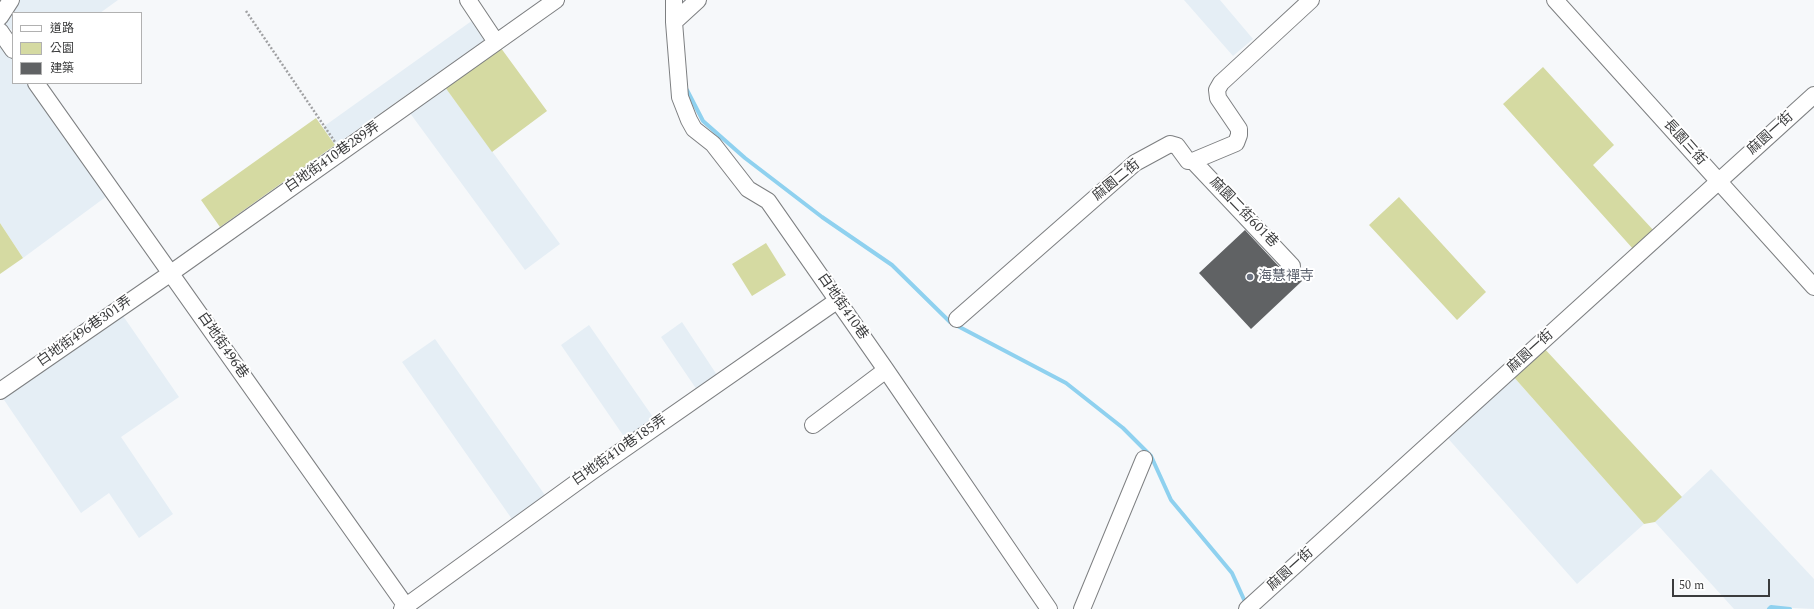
<!DOCTYPE html>
<meta charset="utf-8">
<style>
body{margin:0}
#map{position:relative;width:1814px;height:609px;overflow:hidden;background:#f6f8fa;font-family:Spectral,"Noto Sans TC",serif}
canvas{display:block}
.legend{position:absolute;left:12px;top:12px;width:130px;height:72px;box-sizing:border-box;background:#fff;border:1px solid #b1b1b1;margin:0;padding:5px 7px;list-style:none;font-size:12px;color:#3b3c3d}
.legend li{display:flex;align-items:center;gap:8px;height:20px}
.legend b{width:20px;border:1px solid #b1b1b1}
.scale{position:absolute;left:1672px;top:579px;width:98px;height:18px;box-sizing:border-box;border:2px solid #3b3c3d;border-top:0;padding-left:5px;font-size:12px;line-height:14px;white-space:nowrap;color:#3b3c3d;-webkit-text-stroke:3px #fff;paint-order:stroke}
</style>
<div id="map">
<canvas width="1814" height="609"></canvas>
<ul class="legend">
<li><b style="height:5px;background:#fff"></b>道路</li>
<li><b style="height:11px;background:#d5daa2"></b>公園</li>
<li><b style="height:11px;background:#606264"></b>建築</li>
</ul>
<div class="scale">50 m</div>
</div>
<script>
const ctx = document.querySelector('canvas').getContext('2d');
ctx.lineJoin = 'round';
function fillPath(path, color) {
  ctx.fillStyle = color;
  ctx.fill(path, 'evenodd');
}
function poly(rows) {
  const path = new Path2D();
  for (const r of rows) {
    path.moveTo(r[0], r[1]);
    for (let i = 2; i < r.length; i += 2) path.lineTo(r[i], r[i + 1]);
  }
  return path;
}
function trace(path, color, width, dash) {
  ctx.strokeStyle = color;
  ctx.lineWidth = width;
  ctx.lineCap = dash ? 'butt' : 'round';
  ctx.setLineDash(dash || []);
  ctx.stroke(path);
}
function drawText(font, color, halo, rows, align = 'center') {
  ctx.font = font + ' Spectral,"Noto Sans TC",serif';
  ctx.lineWidth = 4;
  ctx.setLineDash([]);
  ctx.textBaseline = 'middle';
  ctx.strokeStyle = halo;
  ctx.fillStyle = color;
  for (const [text, x, y, turn = 0] of rows) {
    ctx.save();
    ctx.translate(x, y);
    ctx.rotate((+turn || 0) * Math.PI / 180);
    ctx.textAlign = isNaN(turn) ? turn : align;
    if (halo) ctx.strokeText(text, 0, 0);
    ctx.fillText(text, 0, 0);
    ctx.restore();
  }
}
const built = poly([
 [17,0,118,0,100,13,13,13,13,31,2,23],
 [1184,0,1220,0,1253,39,1233,56],
 [473,20,486,39,335,145,323,127],
 [0,39,13,58,13,83,30,83,107,196,23,258,0,223],
 [442,83,560,244,525,270,407,109],
 [119,310,179,397,121,437,173,514,139,538,109,493,81,513,0,394],
 [682,322,717,375,697,390,661,337],
 [589,325,655,420,627,441,561,345],
 [435,339,547,498,514,522,402,362],
 [1512,375,1644,524,1577,584,1445,435],
 [1711,469,1814,579,1814,609,1774,607,1769,609,1734,609,1655,522]
]);
const green = poly([
 [498,44,547,111,492,152,442,83],
 [1543,67,1614,145,1593,165,1655,232,1634,250,1503,104],
 [316,118,335,145,220,227,201,200],
 [1399,197,1486,292,1457,320,1369,225],
 [0,223,23,258,0,274],
 [766,243,786,275,752,296,732,264],
 [1543,347,1682,497,1655,522,1644,524,1512,375]
]);
const stream = poly([
 [687,90,703,121,745,158,822,217,892,265,950,322,1066,383,1123,428,1151,456,1171,500,1232,573,1246,604],
 [1769,609,1771,607,1790,609]
]);
const building = poly([
 [1245,230,1285,273,1290,275,1296,275,1302,281,1251,329,1199,273]
]);
const path = poly([
 [246,11,335,142]
]);
const minor = poly([
 [468,0,496,42],
 [674,0,674,22,680,97,689,120,694,129,713,144,748,189,768,201,886,370,1049,609],
 [1555,0,1814,287],
 [0,17,11,0],
 [674,22,698,0],
 [0,31,13,50],
 [36,83,408,609],
 [1193,161,1292,266],
 [957,319,1135,163,1170,144,1177,146,1188,161,1193,161,1236,143,1239,135,1239,129,1218,98,1217,90,1221,83,1311,0],
 [0,391,171,273,556,0],
 [813,425,886,370],
 [402,609,591,472,838,300],
 [1082,609,1144,459],
 [1247,609,1814,95]
]);
const markers = [
 [1250,277,4,"#6b7280"]
];
const streetNames = [
 ["麻園一街",1771,134,-42],
 ["長園三街",1684,143,48],
 ["白地街410巷289弄",333,158,-35],
 ["麻園二街",1117,181,-39],
 ["麻園二街601巷",1243,213,46],
 ["白地街410巷",842,307,55],
 ["白地街496巷301弄",85,332,-35],
 ["白地街496巷",222,346,55],
 ["麻園一街",1531,352,-42],
 ["白地街410巷185弄",620,451,-35],
 ["麻園一街",1291,570,-42]
];
const worshipNames = [
 ["海慧禪寺",1258,277]
];
fillPath(built, '#e5eef5');
fillPath(green, '#d5daa2');
trace(stream, '#8fd1ef', 4);
fillPath(building, '#606264');
trace(minor, '#7d7f81', 18);
trace(path, '#a0a1a3', 2.5, [2, 2]);
trace(minor, '#fff', 16);
for (const [x, y, r, color] of markers) {
  const dot = new Path2D();
  dot.arc(x, y, r, 0, 2 * Math.PI);
  ctx.fillStyle = color;
  ctx.fill(dot);
  trace(dot, '#fff', 1.5);
}
drawText('14px', '#3b3c3d', '#fff', streetNames);
drawText('14px', '#5b616d', '#fff', worshipNames, 'left');
</script>
